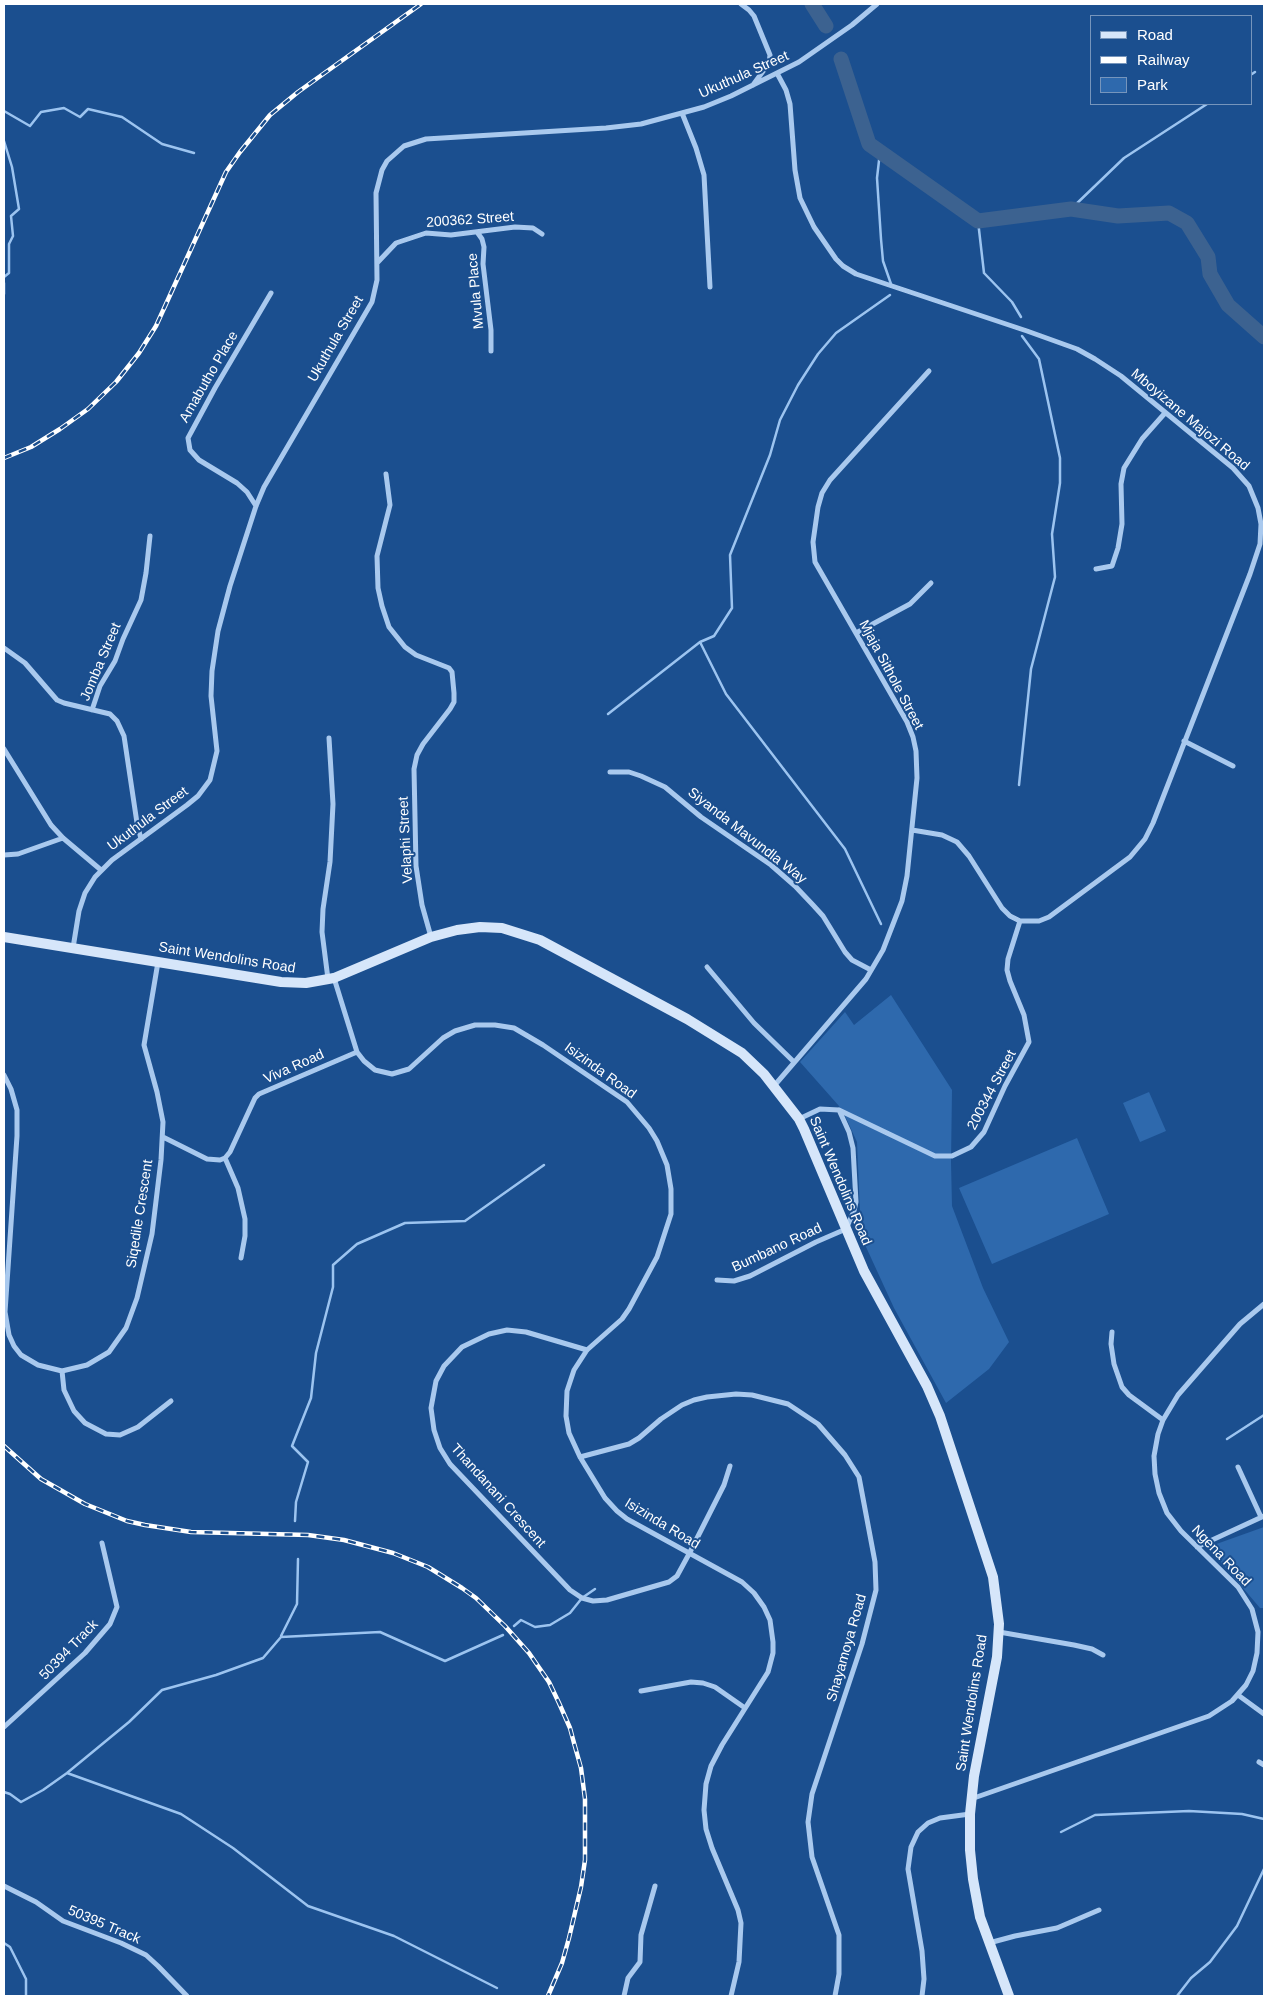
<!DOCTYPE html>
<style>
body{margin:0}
#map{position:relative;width:1268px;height:2000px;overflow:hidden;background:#1b4f8f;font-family:Arial,sans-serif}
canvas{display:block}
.frame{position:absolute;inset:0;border:5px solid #fff;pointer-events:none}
.legend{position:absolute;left:1090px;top:15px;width:162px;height:90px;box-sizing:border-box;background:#1b4f8f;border:1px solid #7695bc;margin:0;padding:6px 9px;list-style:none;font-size:15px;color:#fff}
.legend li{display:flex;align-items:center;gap:10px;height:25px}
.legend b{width:25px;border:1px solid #7695bc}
</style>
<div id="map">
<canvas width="1268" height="2000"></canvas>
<div class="frame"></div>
<ul class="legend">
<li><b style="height:6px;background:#d6e6fa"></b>Road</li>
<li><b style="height:6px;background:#fff"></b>Railway</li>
<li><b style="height:14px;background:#2e69ad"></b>Park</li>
</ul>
</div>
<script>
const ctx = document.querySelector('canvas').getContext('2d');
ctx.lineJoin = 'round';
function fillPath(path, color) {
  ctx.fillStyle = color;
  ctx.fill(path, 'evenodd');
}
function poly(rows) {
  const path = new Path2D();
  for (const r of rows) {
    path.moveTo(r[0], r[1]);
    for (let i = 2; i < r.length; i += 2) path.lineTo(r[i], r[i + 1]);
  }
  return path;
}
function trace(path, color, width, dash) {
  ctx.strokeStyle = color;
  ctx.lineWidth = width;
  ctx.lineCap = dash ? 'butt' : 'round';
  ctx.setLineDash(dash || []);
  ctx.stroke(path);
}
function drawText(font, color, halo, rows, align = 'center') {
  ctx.font = font + ' Arial,sans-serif';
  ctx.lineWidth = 4;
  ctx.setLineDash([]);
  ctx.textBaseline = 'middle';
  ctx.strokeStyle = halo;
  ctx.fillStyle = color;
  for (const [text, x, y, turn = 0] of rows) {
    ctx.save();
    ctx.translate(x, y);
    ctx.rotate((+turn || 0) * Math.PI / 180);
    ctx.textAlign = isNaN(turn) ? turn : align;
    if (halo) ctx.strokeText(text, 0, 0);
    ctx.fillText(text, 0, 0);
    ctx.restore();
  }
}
const green = poly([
 [891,995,952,1090,951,1162,952,1206,983,1288,1009,1342,989,1369,946,1403,894,1308,861,1236,857,1142,846,1118,839,1106,800,1062,845,1012,854,1025],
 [1149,1092,1166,1131,1140,1142,1123,1103],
 [1077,1138,1109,1214,992,1264,959,1188],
 [1264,1527,1264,1608,1260,1608,1208,1547]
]);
const stream = poly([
 [1252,74,1255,72],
 [4,111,30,126,41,112,64,108,80,117,88,109,122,117,162,144,194,153],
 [4,141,12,167,19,209,11,216,13,236,9,244,9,273,4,277],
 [880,152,877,178,881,239,883,261,891,284],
 [1071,209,1124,158,1207,104],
 [978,221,984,273,1012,302,1021,317],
 [4,283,4,294],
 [700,642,726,694,845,849,881,924],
 [608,714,700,642,714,636,732,608,730,555,770,455,780,420,798,385,818,354,836,333,890,295],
 [1019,785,1031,669,1055,577,1052,534,1060,483,1060,458,1039,359,1022,336],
 [1227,1439,1264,1415],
 [295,1521,296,1502,308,1462,292,1446,311,1398,316,1353,333,1287,333,1265,357,1244,405,1223,465,1221,544,1165],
 [514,1626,521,1620,535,1627,550,1625,570,1613,582,1598,595,1589],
 [281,1636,297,1604,298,1559],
 [67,1773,181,1814,233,1848,308,1906,394,1936,497,1988],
 [4,1792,10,1794,21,1802,43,1790,67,1773,129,1722,162,1690,216,1675,263,1658,281,1637,380,1632,445,1661,503,1635],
 [1061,1832,1095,1815,1189,1811,1242,1814,1264,1819],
 [4,1943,10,1947,26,1979,26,1996],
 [1177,1996,1191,1978,1210,1962,1237,1926,1264,1869]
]);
const river = poly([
 [812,4,826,26],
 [841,59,869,144,978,221,1071,209,1118,216,1169,213,1187,223,1208,257,1210,274,1228,305,1264,337]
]);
const street = poly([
 [741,4,749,10,754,16,770,55,769,63,753,85],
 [778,75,786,90,790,104,795,170,800,198,814,227,836,259,843,266,856,274,1027,331,1077,349,1095,359,1121,376,1233,468,1249,486,1258,508,1261,524,1260,544,1250,574,1153,823,1145,839,1130,857,1049,917,1039,921,1020,921,1010,916,1002,908,969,856,957,842,942,835,912,830],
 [682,113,696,148,704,175,710,287],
 [477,232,482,239,484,247,483,264,491,330,491,351],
 [378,262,396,243,426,233,451,235,515,227,533,228,542,234],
 [386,474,390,505,377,556,378,588,382,606,389,627,405,647,416,655,449,668,452,672,454,693,454,702,450,709,423,744,417,755,414,769,416,866,422,905,431,937],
 [256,506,247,492,237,483,199,460,190,450,188,438,215,388,271,293],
 [1096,569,1112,566,1118,548,1122,524,1121,484,1124,468,1142,439,1165,413],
 [856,633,910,604,931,583],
 [4,648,25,663,57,700,64,703,110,714,117,721,124,736,137,823,141,839],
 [92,710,100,686,115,661,123,639,141,600,146,573,150,536],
 [1184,741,1233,766],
 [4,749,51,825,63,838,101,870],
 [610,772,629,772,641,776,665,787,701,817,771,865,795,886,813,905,823,916,845,952,852,960,871,970],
 [4,855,18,854,63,838],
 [73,948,79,911,85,893,95,877,112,860,187,805,198,796,210,780,217,751,211,696,212,671,218,631,230,586,256,506,264,487,372,302,377,280,376,193,382,170,387,161,404,146,426,139,606,128,641,124,704,107,731,96,799,62,852,25,877,4],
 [707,967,754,1023,794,1062],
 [334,978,357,1052,364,1061,375,1070,392,1074,409,1069,443,1038,455,1031,475,1025,495,1025,514,1028,543,1045,627,1102,649,1128,657,1141,667,1165,671,1189,671,1214,657,1257,629,1309,622,1319,587,1350,574,1370,567,1391,566,1416,569,1433,580,1457,605,1498,617,1511,627,1519,742,1582,754,1593,764,1607,770,1620,773,1642,773,1653,768,1672,722,1745,711,1766,706,1784,704,1810,706,1829,712,1848,738,1910,741,1923,739,1962,731,1996],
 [328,979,322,932,323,909,330,862,333,804,329,738],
 [4,1075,11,1089,17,1110,17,1136,5,1312,9,1335,14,1346,21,1355,38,1365,62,1371,87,1365,109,1352,126,1328,137,1298,152,1234,161,1160,163,1122,157,1092,144,1045,158,962],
 [774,1086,866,979,883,950,902,901,907,876,917,778,916,751,913,737,907,722,815,562,813,542,818,507,822,493,830,480,929,371],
 [799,1119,820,1109,839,1110,935,1156,952,1156,971,1147,984,1132,1005,1086,1029,1042,1024,1015,1010,981,1007,970,1008,959,1020,921],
 [163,1137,207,1159,220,1160,225,1158,230,1152,255,1098,259,1094,357,1052],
 [225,1158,238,1188,245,1219,245,1236,241,1258],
 [717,1280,734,1281,750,1276,816,1242,846,1229,854,1211,856,1202,853,1148,849,1132,839,1110],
 [1112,1332,1111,1344,1114,1364,1122,1387,1129,1395,1163,1420],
 [587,1350,526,1332,507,1330,489,1334,462,1347,444,1366,436,1381,431,1408,434,1430,440,1448,450,1464,570,1590,582,1598,593,1601,607,1600,669,1582,677,1576,689,1554,724,1485,730,1466],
 [62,1371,64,1390,74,1411,85,1423,106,1434,120,1435,138,1427,171,1401],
 [580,1457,629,1444,639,1438,661,1419,682,1405,694,1400,707,1397,736,1394,752,1395,788,1404,818,1424,845,1455,859,1477,875,1562,876,1590,862,1644,812,1794,808,1822,812,1857,839,1935,839,1974,835,1996],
 [1238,1467,1261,1517],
 [1197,1547,1264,1516],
 [999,1632,1074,1645,1092,1649,1103,1655],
 [641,1691,691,1682,703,1683,715,1687,745,1708],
 [1238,1695,1264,1714],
 [4,1727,85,1653,110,1624,117,1607,102,1543],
 [1259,1762,1264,1765],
 [971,1799,1209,1716,1232,1701,1246,1685,1253,1671,1257,1653,1258,1632,1252,1609,1238,1587,1181,1531,1167,1513,1159,1493,1155,1474,1154,1456,1158,1434,1163,1420,1178,1395,1240,1324,1264,1304],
 [4,1886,36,1902,63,1921,121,1943,146,1955,158,1966,187,1996],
 [989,1943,1015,1936,1057,1928,1099,1910],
 [624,1996,628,1978,640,1962,641,1935,655,1886],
 [922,1996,924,1979,922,1951,908,1869,911,1847,918,1832,928,1823,940,1818,970,1814]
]);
const secondary = poly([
 [4,937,281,982,306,983,334,978,431,937,457,930,480,927,502,928,540,940,687,1019,742,1053,764,1074,799,1119,804,1129,864,1271,927,1386,940,1416,993,1577,999,1624,997,1657,974,1776,970,1814,970,1850,973,1879,980,1917,1009,1996]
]);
const rail = poly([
 [4,458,31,447,60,429,88,409,116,382,139,353,156,326,226,172,240,152,270,115,298,92,421,4],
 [4,1446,41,1479,85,1504,127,1521,145,1525,191,1532,308,1535,344,1540,393,1553,428,1567,462,1588,476,1598,505,1626,529,1653,549,1682,559,1703,570,1728,574,1743,581,1768,585,1799,585,1860,581,1887,569,1938,562,1963,548,1996]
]);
const streetNames = [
 ["Ukuthula Street",744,75,-24],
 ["200362 Street",470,220,-4],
 ["Mvula Place",476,291,-95],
 ["Ukuthula Street",336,339,-60],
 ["Amabutho Place",209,377,-60],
 ["Mboyizane Majozi Road",1190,420,40],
 ["Jomba Street",101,662,-67],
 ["Mjaja Sithole Street",891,675,62],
 ["Ukuthula Street",148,819,-37],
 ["Siyanda Mavundla Way",747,836,38],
 ["Velaphi Street",406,840,-93],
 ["Saint Wendolins Road",227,958,9],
 ["Viva Road",294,1067,-24],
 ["Isizinda Road",600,1071,36],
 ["200344 Street",992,1090,-62],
 ["Saint Wendolins Road",840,1181,67],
 ["Siqedile Crescent",140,1214,-81],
 ["Bumbano Road",777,1248,-25],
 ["Thandanani Crescent",498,1496,48],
 ["Isizinda Road",662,1524,31],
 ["Ngena Road",1221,1556,46],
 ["Shayamoya Road",847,1648,-74],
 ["50394 Track",69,1650,-46],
 ["Saint Wendolins Road",972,1703,-81],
 ["50395 Track",104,1925,23]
];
fillPath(green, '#2e69ad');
trace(stream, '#9cc4f0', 2.5);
trace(river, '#3c6290', 15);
trace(street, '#a9c9ee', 5);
trace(secondary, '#d6e6fa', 10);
trace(rail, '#fff', 4.5);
trace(rail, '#1b4f8f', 2.5, [8]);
drawText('14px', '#fff', '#1b4f8f', streetNames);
</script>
